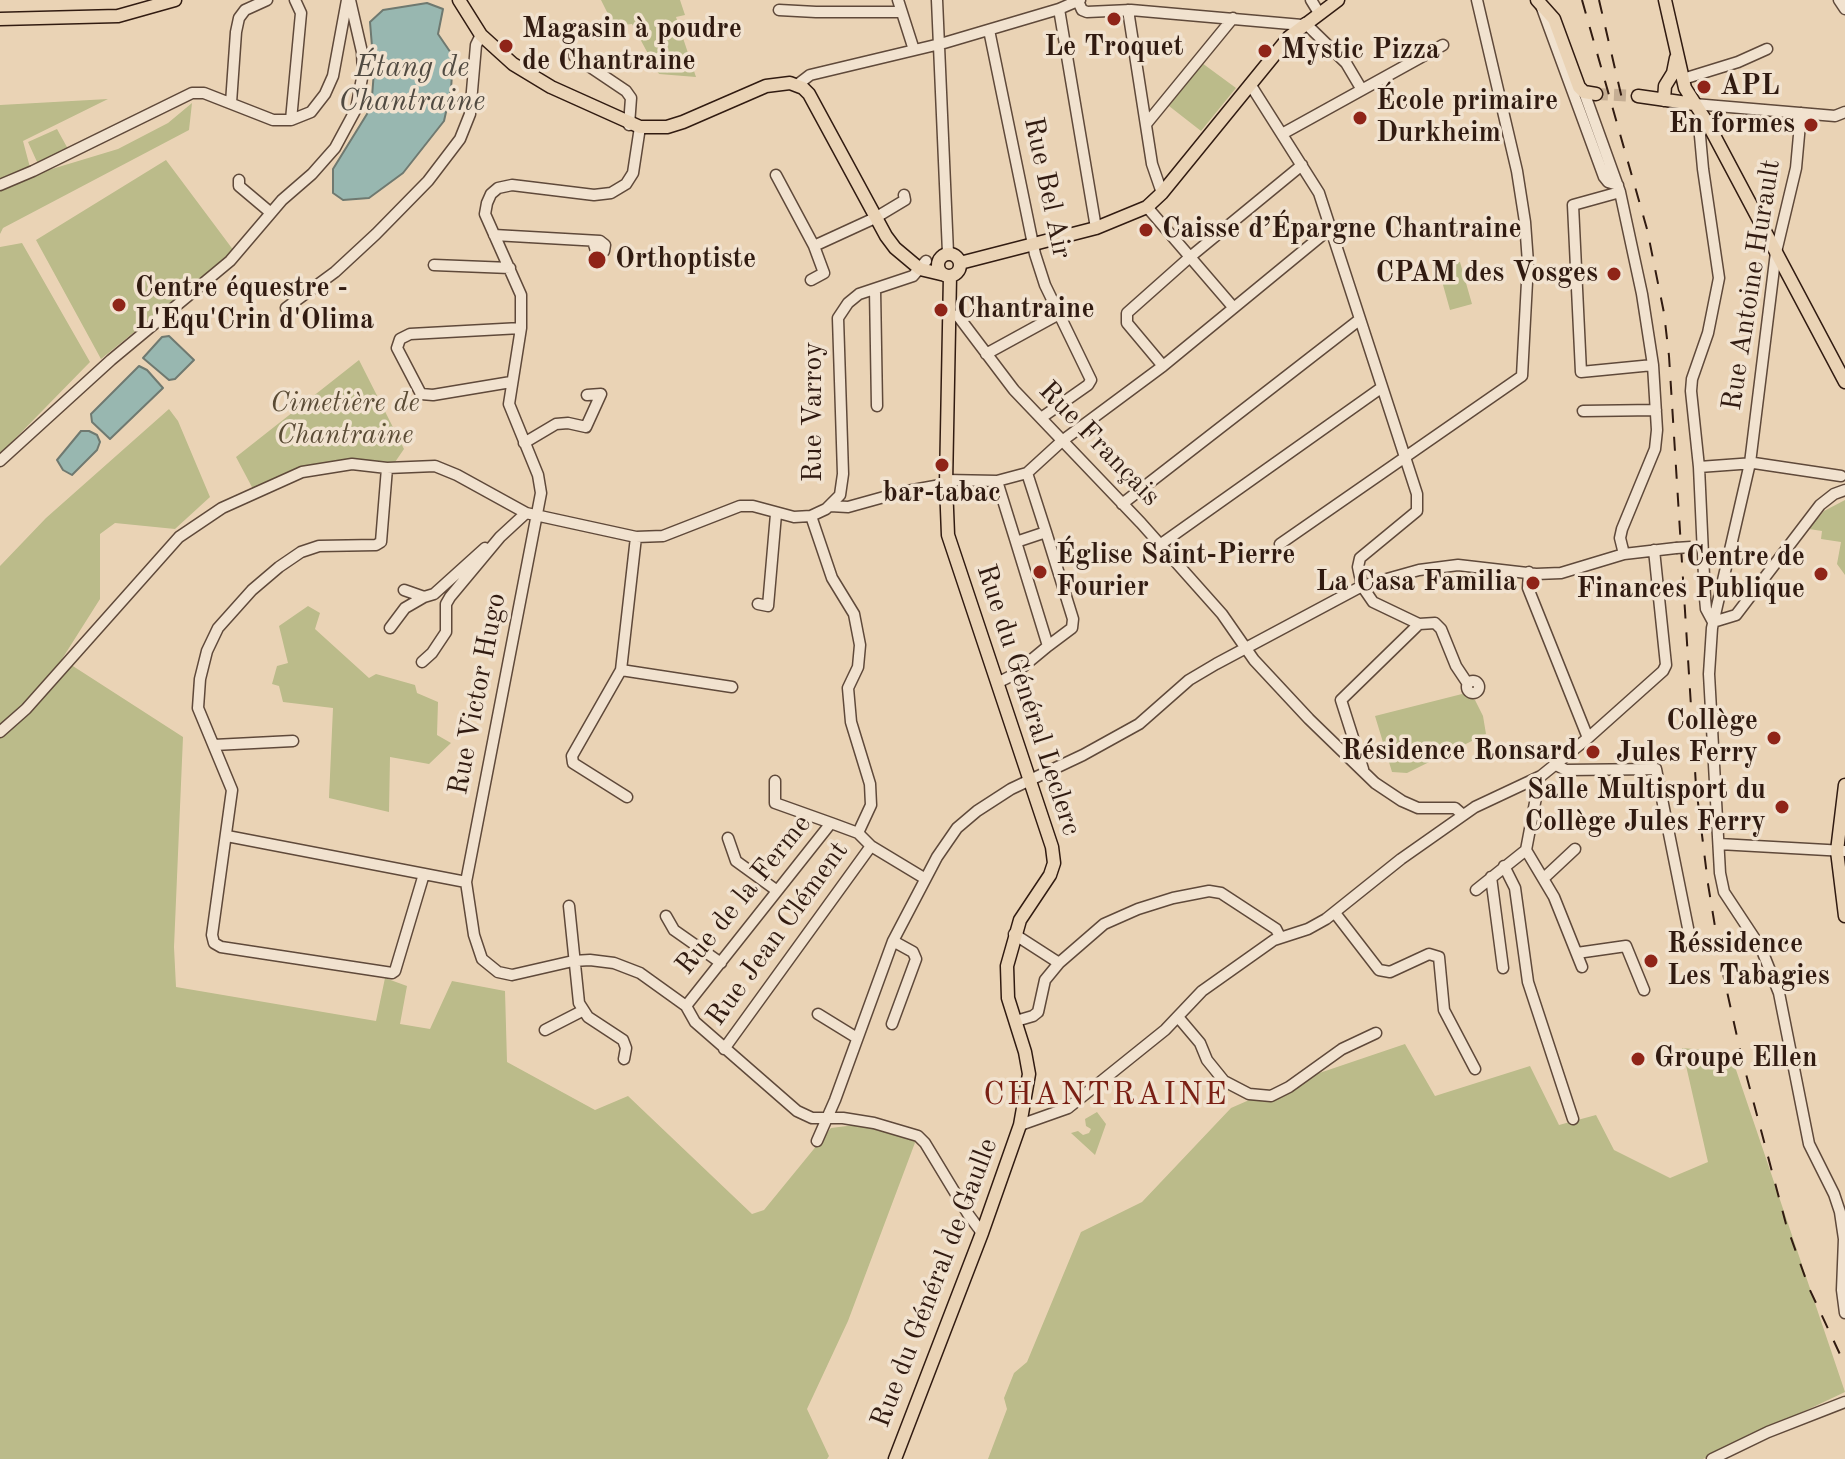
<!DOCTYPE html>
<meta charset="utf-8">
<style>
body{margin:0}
canvas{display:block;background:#ead3b5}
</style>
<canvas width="1845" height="1459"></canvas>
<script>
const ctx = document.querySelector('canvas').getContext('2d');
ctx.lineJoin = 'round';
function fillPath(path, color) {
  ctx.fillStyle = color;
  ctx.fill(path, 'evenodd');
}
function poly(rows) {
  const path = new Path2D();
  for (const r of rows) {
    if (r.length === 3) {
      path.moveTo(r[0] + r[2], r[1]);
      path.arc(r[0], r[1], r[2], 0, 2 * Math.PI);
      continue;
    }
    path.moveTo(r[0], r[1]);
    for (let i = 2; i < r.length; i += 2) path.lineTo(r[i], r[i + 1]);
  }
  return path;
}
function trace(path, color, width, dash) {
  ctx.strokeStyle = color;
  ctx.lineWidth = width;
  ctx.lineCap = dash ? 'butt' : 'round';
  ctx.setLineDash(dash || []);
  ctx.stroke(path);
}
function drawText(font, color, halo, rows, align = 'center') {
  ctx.font = font + ' "Old Standard TT",serif';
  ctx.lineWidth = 7;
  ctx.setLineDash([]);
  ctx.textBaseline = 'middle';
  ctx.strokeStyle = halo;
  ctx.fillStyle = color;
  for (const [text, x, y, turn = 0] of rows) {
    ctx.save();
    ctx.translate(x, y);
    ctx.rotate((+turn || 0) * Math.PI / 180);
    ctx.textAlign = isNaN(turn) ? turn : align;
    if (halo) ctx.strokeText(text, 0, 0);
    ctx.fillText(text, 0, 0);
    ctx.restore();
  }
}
const green = poly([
 [601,0,680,0,685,15,676,17,696,77,659,74,632,24,614,26],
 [1202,63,1236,88,1201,131,1169,106],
 [108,99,23,141,32,175,118,149,168,123,192,103,189,130,3,228,0,234,0,105],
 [57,129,68,149,38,164,28,142],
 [166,160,234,251,101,359,36,240],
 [22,243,90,362,0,454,0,247],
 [1460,262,1472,304,1450,310,1438,267],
 [359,360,404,449,393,465,348,460,253,489,236,457],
 [169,409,178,421,210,497,175,529,115,523,100,534,100,599,62,659,183,737,174,947,176,987,376,1021,385,978,407,986,400,1024,430,1029,452,981,505,991,507,1062,595,1110,628,1096,752,1214,764,1210,831,1128,871,1123,916,1140,848,1321,807,1409,829,1456,827,1459,0,1459,0,566,46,518],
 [1845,500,1845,575,1837,564,1841,542,1821,539,1822,531,1809,529,1824,511],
 [308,606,320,613,315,629,369,678,376,674,415,685,417,693,438,702,437,735,451,743,429,764,390,757,389,812,329,798,333,708,283,702,279,686,272,684,277,666,288,663,279,626],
 [1462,694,1475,700,1483,716,1486,734,1407,773,1392,772,1375,716],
 [1405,1044,1435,1096,1530,1066,1559,1125,1596,1115,1614,1150,1670,1178,1708,1162,1682,1048,1730,1052,1845,1392,1703,1459,988,1459,1007,1409,1004,1398,1014,1373,1027,1362,1081,1232,1142,1202,1231,1108,1281,1086],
 [1097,1112,1106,1124,1095,1155,1071,1133,1078,1131,1083,1135,1089,1133,1091,1129,1086,1126,1085,1119]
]);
const water = poly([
 [427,3,443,9,438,34,453,56,451,90,444,121,403,173,369,198,343,200,333,193,333,169,367,114,372,97,374,71,370,22,383,10,427,3],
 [169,336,194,360,175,379,169,380,143,358,162,337,169,336],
 [139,366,147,370,163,388,110,439,92,422,91,414,139,366],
 [81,431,89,431,97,435,100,442,97,450,72,475,63,470,57,460,81,431]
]);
const majorTunnel = poly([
 [1596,94,1638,96]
]);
const minor = poly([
 [898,0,914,50],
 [937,0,948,253],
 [1311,0,1319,13],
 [1839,0,1845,9],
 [1078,1,1082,10,1087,12,1131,10,1302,25],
 [1542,8,1604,177,1608,182,1618,185],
 [1059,9,1096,228],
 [779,10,816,12,901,12],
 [1128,10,1152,164,1162,193],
 [1305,23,1346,63,1362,90],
 [989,30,1035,254,1045,285,1091,380,1088,385,1041,418],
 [574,56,626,91,631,98,629,125],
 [1683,79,1738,62,1767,49],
 [1250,84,1319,193,1417,494,1417,511,1360,558,1358,567,1362,586,1373,602,1419,624,1435,623,1441,629,1456,666,1468,684],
 [797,85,810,75,944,43,1059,9,1080,0],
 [1584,92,1620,192,1642,294,1653,365,1657,430,1655,449,1622,529,1620,538,1624,554],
 [231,103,236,32,239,18,245,10,267,0],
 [1694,104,1835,116,1845,112],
 [1801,113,1796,168,1776,252,1750,463,1712,628,1709,674,1720,873,1724,892,1761,948,1779,993,1809,1144,1834,1194,1840,1212,1844,1239,1842,1290,1845,1313],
 [1702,116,1699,125,1703,169,1719,278,1708,333,1692,379,1691,391,1699,467,1705,598,1706,609,1713,622],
 [291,120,301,13,295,0],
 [1147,123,1233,18],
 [640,127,633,173,626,184,611,193,594,195,512,185,498,188,491,194,487,203,485,214,521,295,521,328,509,404,538,475,541,493,466,882,474,935,482,959,498,972,512,975,573,961,590,960,614,963,640,973,686,1006,695,1022,797,1111,812,1118,843,1118,874,1123,918,1136,925,1143,968,1214,982,1233],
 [1282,134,1443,45],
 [776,175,814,246,824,273,811,280],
 [239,180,239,186,271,213],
 [0,185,33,171,192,93,204,93,273,120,291,120,311,112,325,94,333,76,347,0],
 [1620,192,1573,205,1581,372,1653,365],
 [1147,207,1233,307],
 [494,235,600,241,605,245,604,251,596,251,593,241],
 [814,246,875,218,905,200,904,195],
 [434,265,510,268],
 [875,289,877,406],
 [286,308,335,272,376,234,428,181,460,139,470,114,476,45,481,35],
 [950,315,958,316,1014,390,1141,523,1222,614,1254,660,1309,719,1375,783,1402,801,1418,808,1455,808,1463,815],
 [986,354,1059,314],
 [1163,366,1127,323,1127,313,1190,257,1302,165],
 [511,382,433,395,421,394,397,348,400,339,410,334,521,328],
 [1583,411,1656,410],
 [524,443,556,424,568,423,586,427,601,394,587,395],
 [0,461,111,360,230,261,282,200,312,174,335,148,356,109,363,73,362,52,350,0],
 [1699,467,1754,463,1841,476],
 [387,468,381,542,376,545,319,546,301,552,279,567,252,590,218,628,207,651,200,679,198,708,232,790,212,935,214,943,221,947,392,973,395,971,424,874],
 [946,480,997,481,1027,473,1062,441,1163,366,1331,228],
 [997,481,1016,542,1046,532,1027,473],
 [1122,504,1359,320],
 [830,506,848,507,902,492,946,484],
 [811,516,832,578,854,614,860,645,858,667,848,688,851,722,870,784,871,805,858,833],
 [1016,542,1048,646,1072,628,1073,619,1046,532],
 [1161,544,1381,388],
 [1280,544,1522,376,1528,263,1525,222,1517,171,1477,0],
 [1529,572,1528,588,1588,738],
 [404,590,424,597,434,594,485,548],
 [758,604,768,606,776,514],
 [1713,622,1736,615,1820,505,1834,494,1845,490],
 [390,628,405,608,424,597],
 [422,662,432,653,446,632,446,604,450,597,500,537,526,513],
 [621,670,732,687],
 [1473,687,6],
 [997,683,1013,675,1048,646],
 [0,732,26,709,179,537,222,508,302,472,352,464,387,468,435,466,457,475,526,513,636,537,663,536,740,506,753,506,794,517,811,516,826,509,840,495,843,474,838,318,848,303,859,294,913,276,926,261],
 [214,745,293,741],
 [1556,765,1566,770,1656,769,1690,938,1699,946],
 [1363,769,1341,700,1419,624],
 [1535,780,1538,787,1526,850,1554,897,1582,967],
 [775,781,775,803,831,823],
 [627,797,573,763,572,756,621,670,636,537],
 [227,836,466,882],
 [728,838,736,861,776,890],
 [1719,844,1845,851],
 [1504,866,1515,888,1528,982,1573,1119],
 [1491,877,1503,968],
 [1544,878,1575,849],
 [1476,890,1526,850],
 [569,906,579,1003,588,1017,623,1040,626,1048,624,1059],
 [1335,913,1379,970,1390,972,1429,954,1439,957,1444,1010,1475,1069],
 [666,916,674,930,721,963],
 [1014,934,1059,963,1104,924,1138,909,1173,898,1209,891,1221,893,1276,929,1280,937],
 [1577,953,1626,946,1644,990],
 [686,1006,831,823,858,833,871,846,924,878],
 [818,1014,857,1038],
 [1178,1017,1200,1043,1207,1060,1224,1081,1249,1094,1271,1096,1289,1087,1342,1049,1376,1033],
 [1016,1021,1033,1016,1038,1012,1045,980,1059,963],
 [892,1024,916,959,913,952,893,941],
 [545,1030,582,1011],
 [724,1049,871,846],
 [1020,1125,1068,1108,1165,1030,1202,991,1274,940,1308,929,1326,919,1401,859,1475,807,1541,776,1588,738,1663,671,1666,665,1654,550],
 [817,1141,835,1100,893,941,937,857,957,828,977,811,1011,789,1083,755,1139,724,1189,680,1216,664,1362,586,1419,570,1458,565,1536,574,1561,573,1624,554,1676,548],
 [1712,1459,1768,1432,1845,1402]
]);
const major = poly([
 [459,0,481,35,513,64,551,87,640,127,667,127,683,122,766,86,790,83,803,88,809,94,886,236,895,248,920,269,941,274],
 [1537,0,1554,19,1579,87,1584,92,1596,94],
 [1665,0,1685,88,1708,124,1845,382],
 [0,19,118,16,175,0],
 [1638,96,1694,104],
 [1664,100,1665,86,1673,73,1676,58],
 [949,265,11],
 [960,263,1096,228,1147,207,1162,193,1289,37,1338,0],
 [1845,785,1837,851,1845,916],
 [895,1459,982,1233,1020,1125,1029,1074,1025,1052,1008,998,1007,966,1020,920,1050,875,1054,863,1052,847,948,535,946,484,950,276]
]);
const rail = poly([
 [1582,0,1647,229,1664,313,1669,356,1696,786,1708,884,1722,969,1742,1059,1786,1224,1809,1288,1845,1365],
 [1599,0,1623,103]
]);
const minorBridge = poly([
 [1676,548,1691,547]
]);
const markers = [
 [1114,19,8,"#8f2418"],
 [506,46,8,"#8f2418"],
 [1265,51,8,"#8f2418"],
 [1704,87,8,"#8f2418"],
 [1360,118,8,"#8f2418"],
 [1811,125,8,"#8f2418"],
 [1146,230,8,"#8f2418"],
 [597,260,10,"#8f2418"],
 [1614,274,8,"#8f2418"],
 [119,305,8,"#8f2418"],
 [941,310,8,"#8f2418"],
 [942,465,8,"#8f2418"],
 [1040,572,8,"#8f2418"],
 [1821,574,8,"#8f2418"],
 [1533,583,8,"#8f2418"],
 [1774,738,8,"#8f2418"],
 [1593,752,8,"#8f2418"],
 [1782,807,8,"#8f2418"],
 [1651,961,8,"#8f2418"],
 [1638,1059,8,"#8f2418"]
];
const poiNames = [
 ["Magasin à poudre",522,30],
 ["de Chantraine",522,62],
 ["Le Troquet",1114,48,"center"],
 ["Mystic Pizza",1281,51],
 ["APL",1720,87],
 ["École primaire",1376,102],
 ["Durkheim",1376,134],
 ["En formes",1795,125,"right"],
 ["Caisse d’Épargne Chantraine",1162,230],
 ["Orthoptiste",615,260],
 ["CPAM des Vosges",1598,274,"right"],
 ["Centre équestre -",135,289],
 ["L'Equ'Crin d'Olima",135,321],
 ["Chantraine",957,310],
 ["bar-tabac",942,494,"center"],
 ["Église Saint-Pierre",1056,556],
 ["Fourier",1056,588],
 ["Centre de",1805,558,"right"],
 ["Finances Publique",1805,590,"right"],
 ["La Casa Familia",1517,583,"right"],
 ["Collège",1758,722,"right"],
 ["Jules Ferry",1758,754,"right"],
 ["Résidence Ronsard",1577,752,"right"],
 ["Salle Multisport du",1766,791,"right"],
 ["Collège Jules Ferry",1766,823,"right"],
 ["Réssidence",1667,945],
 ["Les Tabagies",1667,977],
 ["Groupe Ellen",1654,1059]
];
const streetNames = [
 ["Rue Bel Air",1047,188,78],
 ["Rue Antoine Hurault",1752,285,-81],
 ["Rue Varroy",814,412,-90],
 ["Rue Français",1099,444,46],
 ["Rue Victor Hugo",478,694,-79],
 ["Rue du Général Leclerc",1028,700,72],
 ["Rue de la Ferme",744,895,-51],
 ["Rue Jean Clément",778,934,-54],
 ["Rue du Général de Gaulle",935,1283,-69]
];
const parkNames = [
 ["Cimetière de",345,404],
 ["Chantraine",345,436]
];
const waterNames = [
 ["Étang de",412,68],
 ["Chantraine",412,102]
];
const quarterNames = [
 ["CHANTRAINE",1106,1096]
];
fillPath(green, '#bbbb8a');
fillPath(water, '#98b7b0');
trace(water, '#6f7970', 2);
trace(majorTunnel, '#c5ae94', 12, [12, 6]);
trace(minor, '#5f493a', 13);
trace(major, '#311b11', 15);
trace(minor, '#f1e2cf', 10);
trace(major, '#ead3b5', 12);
trace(rail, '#311b11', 2, [14, 14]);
trace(minorBridge, '#5f493a', 13, []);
trace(minorBridge, '#f1e2cf', 10);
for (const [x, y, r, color] of markers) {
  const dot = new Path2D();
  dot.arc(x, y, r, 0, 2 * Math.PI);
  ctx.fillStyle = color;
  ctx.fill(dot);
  trace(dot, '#f1e2cf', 3);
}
drawText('bold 28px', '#311b11', '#f1e2cf', poiNames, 'left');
drawText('28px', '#311b11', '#f1e2cf', streetNames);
drawText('italic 28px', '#5a4b35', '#f1e2cf', parkNames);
drawText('italic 30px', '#504a41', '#f1e2cf', waterNames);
ctx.letterSpacing = '2px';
drawText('32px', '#7a1f14', '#f1e2cf', quarterNames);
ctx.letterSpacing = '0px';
</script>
